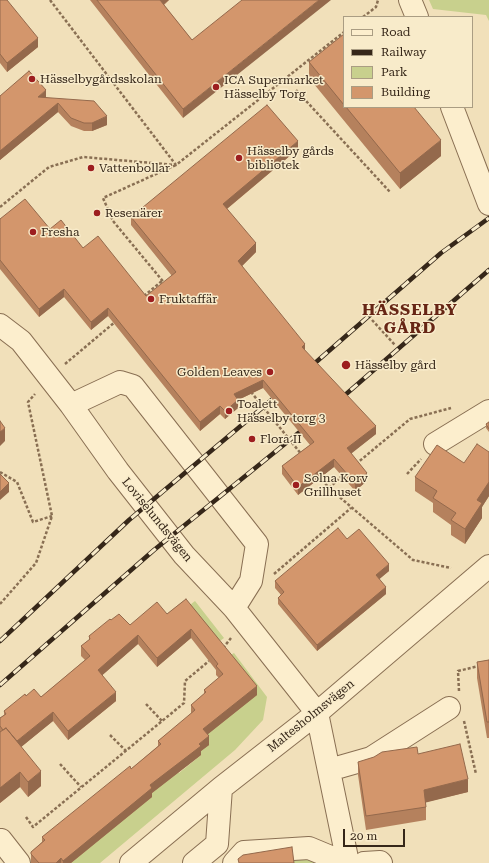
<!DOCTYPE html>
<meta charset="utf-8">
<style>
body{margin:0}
#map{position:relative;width:489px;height:863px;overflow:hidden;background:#f1e0ba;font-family:"Roboto Serif",serif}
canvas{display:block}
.legend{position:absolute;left:343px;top:16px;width:130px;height:92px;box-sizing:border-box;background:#f8ebca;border:1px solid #aa9d83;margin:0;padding:5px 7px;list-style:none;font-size:12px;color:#362719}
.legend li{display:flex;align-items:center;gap:8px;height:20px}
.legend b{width:20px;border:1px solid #aa9d83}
.scale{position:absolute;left:343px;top:829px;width:62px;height:18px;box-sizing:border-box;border:2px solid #362719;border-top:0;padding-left:5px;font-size:12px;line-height:14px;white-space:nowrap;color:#362719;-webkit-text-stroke:3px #f8ebca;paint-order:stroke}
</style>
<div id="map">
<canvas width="489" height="863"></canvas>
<ul class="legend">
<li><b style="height:5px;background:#fceecd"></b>Road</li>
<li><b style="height:5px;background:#362719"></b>Railway</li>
<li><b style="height:11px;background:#c8d08d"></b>Park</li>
<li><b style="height:11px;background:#d3966c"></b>Building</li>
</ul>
<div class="scale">20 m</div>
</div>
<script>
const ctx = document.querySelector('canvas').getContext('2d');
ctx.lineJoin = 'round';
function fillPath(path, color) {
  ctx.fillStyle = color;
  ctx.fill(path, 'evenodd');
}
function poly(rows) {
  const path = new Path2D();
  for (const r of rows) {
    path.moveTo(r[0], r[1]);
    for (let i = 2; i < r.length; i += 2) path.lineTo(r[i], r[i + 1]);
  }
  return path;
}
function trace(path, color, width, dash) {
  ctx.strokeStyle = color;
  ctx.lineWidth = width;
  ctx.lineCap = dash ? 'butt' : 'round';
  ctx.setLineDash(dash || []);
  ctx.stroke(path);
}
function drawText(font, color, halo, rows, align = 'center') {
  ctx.font = font + ' "Roboto Serif",serif';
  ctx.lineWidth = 3;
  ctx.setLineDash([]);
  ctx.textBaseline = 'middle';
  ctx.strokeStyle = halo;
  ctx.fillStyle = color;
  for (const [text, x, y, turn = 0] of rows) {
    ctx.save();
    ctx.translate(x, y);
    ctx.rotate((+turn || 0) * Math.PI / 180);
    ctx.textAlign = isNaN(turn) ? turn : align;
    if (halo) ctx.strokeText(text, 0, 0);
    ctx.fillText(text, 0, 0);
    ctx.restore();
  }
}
const green = poly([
 [429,0,489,0,489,21,486,15,433,9],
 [195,601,224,638,216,644,186,608],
 [234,653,267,697,263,720,235,750,100,863,71,863,177,771,179,773,201,755,201,735,227,657],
 [295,857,316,858,323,863,292,863]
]);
const path = poly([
 [50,0,176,165,344,32],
 [363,17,376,7,378,0],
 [296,90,390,192],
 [0,207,49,167,83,157,175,165],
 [166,285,113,221,103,198,176,165],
 [144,296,163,280],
 [372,320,395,345],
 [65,364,115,322],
 [251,392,302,455],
 [356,464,410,419,451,408],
 [0,472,17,482,33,522,52,516],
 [407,474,421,459],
 [319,476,329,488,413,560,451,568],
 [329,488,343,475],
 [274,574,351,508],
 [0,604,36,563,52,516,28,402,35,394],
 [223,648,231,638],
 [459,691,458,671,479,666],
 [146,704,162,721],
 [464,721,476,774],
 [110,735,126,751],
 [60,764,81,787],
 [26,817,33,827,184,703,185,681,209,661]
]);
const minor = poly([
 [410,0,417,17],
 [452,107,489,204],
 [0,325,21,341,71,405,118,471,184,555,234,608,317,713,348,863],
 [71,405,120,382,133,386,257,544,251,581,234,608],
 [435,444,489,411],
 [329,770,371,758,449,708],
 [1,840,19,863],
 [131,863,221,788,317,713,489,566],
 [194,863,217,844,221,788],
 [234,863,244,852,309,848,345,863],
 [364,863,380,862,381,863]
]);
const rail = poly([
 [307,370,441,253,489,218],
 [337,402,489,270],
 [0,641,129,520,281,392],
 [0,685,154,550,307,426]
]);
const wall = poly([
 [0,0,38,47,7,72,0,63],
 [90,0,169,0,164,5,192,40,183,118],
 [344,34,344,107,414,107,441,156,400,189,309,78,309,62],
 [0,96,46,97,107,125,92,131,84,131,71,126,58,112,0,160],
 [298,149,227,209,256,252,242,266,305,351,376,434,351,453,367,481,355,491,334,467,298,495,282,474,282,466,310,445,263,388,238,400,238,408,225,419,220,414,200,431,108,316,91,330,64,297,39,317,0,269,0,219,50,229,83,248,146,296,172,276,131,225,131,217],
 [489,422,489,432,486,428,486,424],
 [489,452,489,496,482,507,482,518,465,544,451,535,451,525,433,512,433,503,415,491,415,477,464,463],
 [347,539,389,571,379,579,386,594,317,651,278,604,278,598,281,595,275,588,275,581],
 [186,599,257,695,208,734,209,745,201,751,201,755,152,793,152,797,71,863,31,863,31,852,42,842,42,837,131,769,158,746,158,741,191,714,191,705,204,694,204,690,219,678,216,675,216,670,191,638,157,667,138,644,102,675,116,701,68,740,53,721,21,747,41,786,28,797,20,787,0,803,0,718,4,715,4,711,26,696,41,697,85,660,81,656,81,646,89,640,89,636,111,620,130,625,167,614],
 [489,660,489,738,487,738,477,678,477,662],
 [418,754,468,792,426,802,426,820,366,830,358,775,358,762]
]);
const shadedWall = poly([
 [159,0,169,0,159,8],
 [319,0,331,0,183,118,183,109],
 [38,38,38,47,7,72,7,63],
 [46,90,46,99,38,97],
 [58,103,58,112,0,160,0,151],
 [107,116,107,125,92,131,92,123],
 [441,140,441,156,400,189,400,173],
 [298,141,298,149,223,212,223,204],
 [256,243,256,252,238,270,238,261],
 [64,289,64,297,39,317,39,309],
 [108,308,108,316,91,330,91,322],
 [305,344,305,352,302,347],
 [263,380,263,388,238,400,238,408,225,419,225,411,234,394],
 [220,406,220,414,200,431,200,422],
 [376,426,376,434,347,457,347,448],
 [5,428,5,441,0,446,0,432],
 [334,459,334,467,298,495,298,487],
 [367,473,367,481,355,491,355,483],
 [489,482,489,496,482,507,482,518,465,544,465,529,477,500],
 [9,483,9,492,0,500,0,492],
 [389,564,389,571,376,582,376,575],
 [386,587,386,594,317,651,317,645],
 [191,629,191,638,157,667,157,658],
 [138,635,138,644,98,679,98,670],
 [257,686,257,695,203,738,203,729],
 [116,692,116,701,68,740,68,731],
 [53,712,53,721,15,752,15,743],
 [209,736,209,745,201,751,201,755,152,793,152,797,71,863,63,863,63,861,150,785],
 [41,771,41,786,28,797,28,782],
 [20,772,20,787,0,803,0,788],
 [468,779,468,792,424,803,424,790],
 [61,858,61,863,56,863]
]);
const building = poly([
 [0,0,7,0,38,38,7,63,0,54,0,0],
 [97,0,160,0,192,40,242,0,319,0,183,109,97,0],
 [344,34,344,105,309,62,344,34],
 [29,71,46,90,38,97,94,101,107,116,92,123,84,123,71,118,58,103,0,151,0,96,29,71],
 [267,105,298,141,223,204,256,243,238,261,305,344,302,347,376,426,347,448,367,473,355,483,334,459,298,487,282,466,314,442,263,380,234,394,238,400,225,411,220,406,200,422,108,308,91,322,64,289,39,309,0,260,0,219,25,199,50,229,61,220,83,248,98,236,146,296,176,272,131,217,267,105],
 [346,107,414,107,441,140,400,173,346,107],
 [0,421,5,428,0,432,0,421],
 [489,422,489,429,486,424,489,422],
 [477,444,489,452,489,482,477,500,482,503,465,529,451,520,456,513,433,498,437,491,415,477,437,445,464,463,477,444],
 [0,474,9,483,0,492,0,474],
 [338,528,347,539,359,529,389,564,376,575,386,587,317,645,278,598,284,592,275,581,338,528],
 [186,599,257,686,203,729,209,736,199,744,201,746,150,785,152,788,63,861,61,858,56,863,39,863,31,854,31,852,45,840,42,837,130,766,131,769,161,744,158,741,195,710,191,705,206,692,204,690,223,674,216,666,218,664,191,629,157,658,138,635,98,670,116,692,68,731,53,712,17,741,6,728,3,730,0,726,0,718,6,714,4,711,25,694,26,696,34,689,41,697,90,656,81,646,90,639,89,636,110,619,111,620,119,614,130,625,157,602,167,614,186,599],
 [489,660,489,722,487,722,477,662,489,660],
 [6,728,41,771,28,782,20,772,0,788,0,732,6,728],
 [460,744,468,779,424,790,426,807,366,816,358,762,374,757,382,752,417,747,418,754,460,744],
 [292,847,294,863,239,863,238,859,243,855,292,847]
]);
const markers = [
 [32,79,4,"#9d1e1f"],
 [216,87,4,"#9d1e1f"],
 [239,158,4,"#9d1e1f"],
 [91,168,4,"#9d1e1f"],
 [97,213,4,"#9d1e1f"],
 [33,232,4,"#9d1e1f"],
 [151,299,4,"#9d1e1f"],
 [346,365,5,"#9d1e1f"],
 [270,372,4,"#9d1e1f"],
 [229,411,4,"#9d1e1f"],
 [252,439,4,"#9d1e1f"],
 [296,485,4,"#9d1e1f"]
];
const poiNames = [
 ["Hässelbygårdsskolan",40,79],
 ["ICA Supermarket",224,80],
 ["Hässelby Torg",224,94],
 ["Hässelby gårds",247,151],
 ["bibliotek",247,165],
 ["Vattenbollar",99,168],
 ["Resenärer",105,213],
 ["Fresha",41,232],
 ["Fruktaffär",159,299],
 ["Hässelby gård",355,365],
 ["Golden Leaves",262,372,"right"],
 ["Toalett",237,404],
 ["Hässelby torg 3",237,418],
 ["Flora II",260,439],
 ["Solna Korv",304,478],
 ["Grillhuset",304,492]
];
const streetNames = [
 ["Loviselundsvägen",157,520,51],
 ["Maltesholmsvägen",311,716,-39]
];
const districtNames = [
 ["HÄSSELBY",410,310],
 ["GÅRD",410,328]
];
fillPath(green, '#c8d08d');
trace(minor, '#896f53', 24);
trace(path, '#896f53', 2.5, [3, 2]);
trace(minor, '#fceecd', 22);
trace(rail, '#362719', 4.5);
trace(rail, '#f8ebca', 3, [9]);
fillPath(wall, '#b5815d');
fillPath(shadedWall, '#94694c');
fillPath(building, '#d3966c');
trace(building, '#94694c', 1);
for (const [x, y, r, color] of markers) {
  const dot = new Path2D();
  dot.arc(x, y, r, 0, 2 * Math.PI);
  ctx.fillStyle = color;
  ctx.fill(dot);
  trace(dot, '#f8ebca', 1.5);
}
drawText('12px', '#362719', '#f8ebca', poiNames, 'left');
drawText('12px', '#362719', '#f8ebca', streetNames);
ctx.letterSpacing = '1px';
drawText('bold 16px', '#672615', '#f8ebca', districtNames);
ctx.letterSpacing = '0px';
</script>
